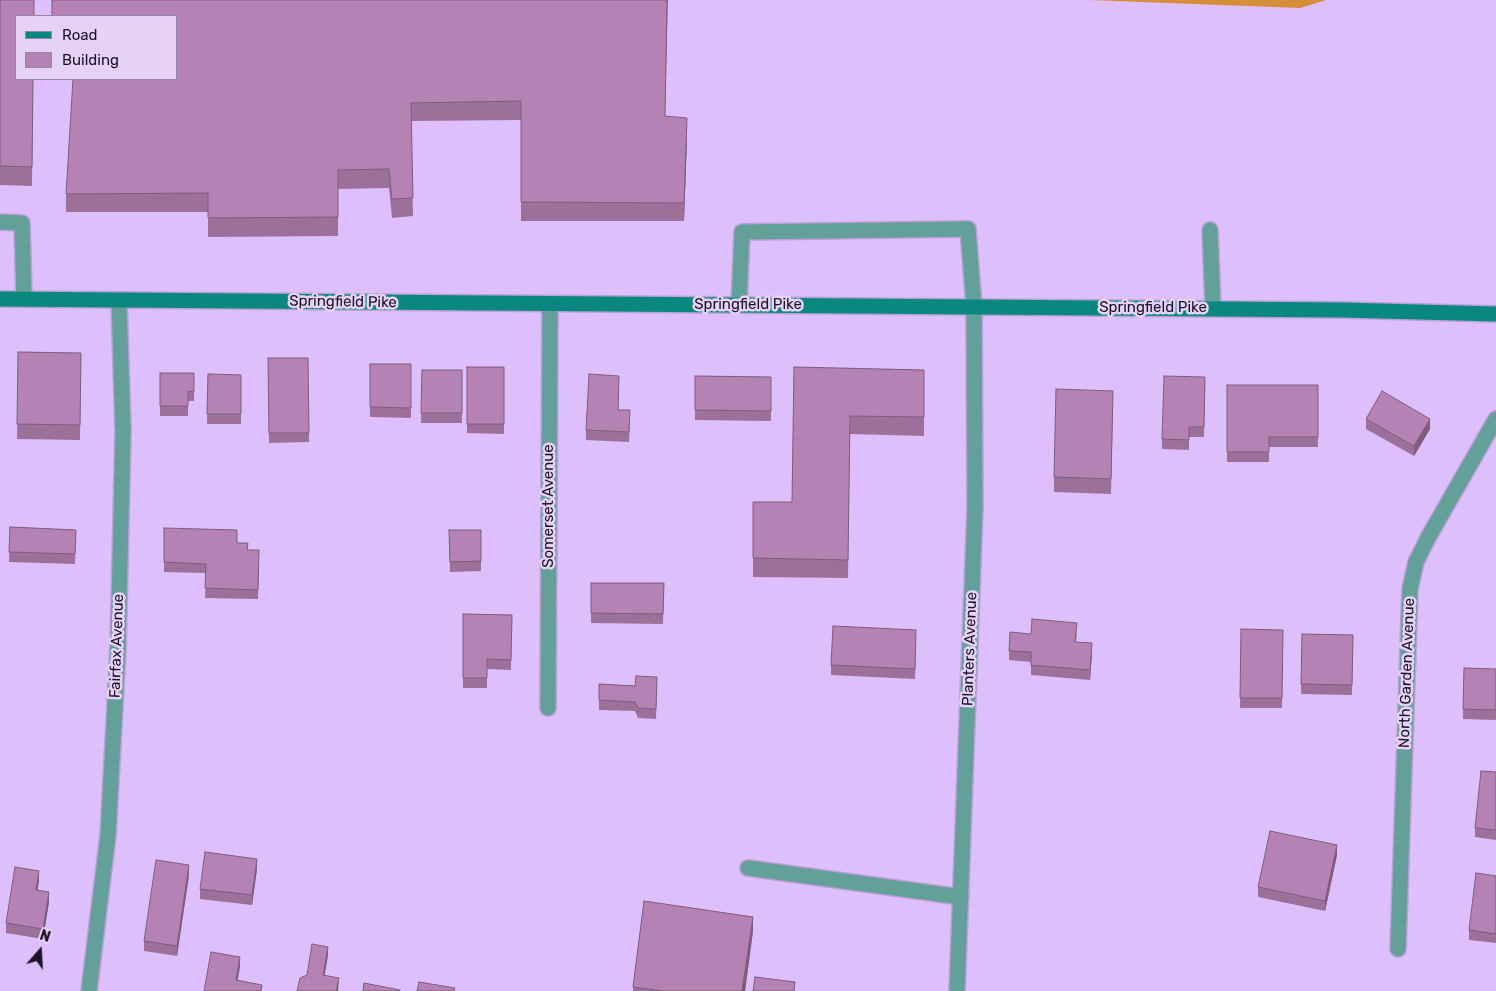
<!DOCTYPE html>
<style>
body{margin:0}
#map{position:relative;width:1496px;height:991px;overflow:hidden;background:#ddbffb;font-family:Rubik,sans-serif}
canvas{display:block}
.legend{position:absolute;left:15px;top:15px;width:162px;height:65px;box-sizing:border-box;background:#e4d2f7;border:1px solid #9485a4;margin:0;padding:6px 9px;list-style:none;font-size:15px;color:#1d1127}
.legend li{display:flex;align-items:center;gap:10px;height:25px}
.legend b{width:25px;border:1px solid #9485a4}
.north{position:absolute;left:15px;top:926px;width:50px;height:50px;-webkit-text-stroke:4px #e4d2f7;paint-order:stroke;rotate:19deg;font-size:14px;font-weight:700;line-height:20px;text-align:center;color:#1d1127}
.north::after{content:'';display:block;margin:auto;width:18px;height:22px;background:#1d1127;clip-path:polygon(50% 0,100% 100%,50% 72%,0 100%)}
</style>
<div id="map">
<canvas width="1496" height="991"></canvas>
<ul class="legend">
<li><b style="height:6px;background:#0a8880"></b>Road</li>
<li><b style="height:14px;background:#b483b3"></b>Building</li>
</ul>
<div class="north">N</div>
</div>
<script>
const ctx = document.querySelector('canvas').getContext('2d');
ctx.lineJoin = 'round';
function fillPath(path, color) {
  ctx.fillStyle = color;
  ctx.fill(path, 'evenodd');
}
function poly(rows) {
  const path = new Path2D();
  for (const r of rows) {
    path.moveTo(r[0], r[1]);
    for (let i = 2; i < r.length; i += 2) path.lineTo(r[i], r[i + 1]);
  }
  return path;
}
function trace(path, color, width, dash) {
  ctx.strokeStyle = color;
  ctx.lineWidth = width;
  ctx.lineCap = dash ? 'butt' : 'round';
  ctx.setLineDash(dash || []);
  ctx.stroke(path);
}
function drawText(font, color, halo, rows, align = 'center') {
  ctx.font = font + ' Rubik,sans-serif';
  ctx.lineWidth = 5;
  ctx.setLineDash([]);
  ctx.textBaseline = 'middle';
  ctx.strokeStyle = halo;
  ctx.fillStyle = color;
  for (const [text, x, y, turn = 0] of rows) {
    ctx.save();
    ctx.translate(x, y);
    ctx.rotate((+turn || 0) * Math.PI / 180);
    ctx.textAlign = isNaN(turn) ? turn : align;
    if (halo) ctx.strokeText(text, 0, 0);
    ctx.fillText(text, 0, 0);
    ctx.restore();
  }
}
const green = poly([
 [1089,0,1326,0,1300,8]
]);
const service = poly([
 [0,222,22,223,24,299],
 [1210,230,1213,309],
 [739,305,742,232,968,229,974,307],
 [748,868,961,897]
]);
const minor = poly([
 [548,708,550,304],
 [1398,949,1410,589,1416,562,1429,536,1496,419],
 [89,991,108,835,118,649,123,431,119,300],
 [957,991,975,508,974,307]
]);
const secondary = poly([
 [0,299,1342,310,1496,314]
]);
const wall = poly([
 [0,0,33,79,32,186,0,185],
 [52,0,668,0,665,116,687,136,684,221,521,221,521,120,411,121,413,216,392,218,389,188,338,189,338,236,208,237,208,212,66,212,66,194,176,79],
 [18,352,81,353,80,440,17,439],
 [268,358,308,358,309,442,269,443],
 [370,364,411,364,411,418,370,417],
 [467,367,504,367,504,434,467,433],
 [794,367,924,370,924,436,850,434,848,578,753,577,753,502,792,502],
 [422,370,462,370,462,423,421,423],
 [160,373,194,373,194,401,188,401,188,416,160,416],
 [208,374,241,375,241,424,207,424],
 [695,376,771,377,771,421,695,420],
 [1205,377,1204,437,1189,437,1189,450,1162,449,1162,439],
 [1227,385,1318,385,1318,447,1269,447,1269,462,1227,462],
 [619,386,618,410,630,420,629,442,586,440,586,430],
 [1113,406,1111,494,1054,492,1054,477],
 [1366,419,1430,429,1414,456,1366,429],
 [10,527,76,530,75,564,9,562],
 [164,528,237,543,248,550,259,550,258,599,205,598,206,573,164,572],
 [449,530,481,530,481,571,450,572],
 [591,583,664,583,663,624,591,623],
 [463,614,512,615,511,670,487,669,487,688,463,688],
 [1241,629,1283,630,1282,708,1240,708],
 [1077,633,1076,642,1092,653,1090,680,1031,675,1031,662,1009,660,1009,651,1031,634],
 [1302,634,1353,635,1352,695,1301,694],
 [916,640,915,679,831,675,831,665],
 [1464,668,1496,669,1496,720,1463,719],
 [599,684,657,687,656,719,638,718,635,711,599,710],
 [1496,772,1496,840,1475,837,1475,828],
 [1337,855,1325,911,1258,897,1258,887],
 [257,869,252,905,200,899,200,889],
 [189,875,177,956,144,951,144,941],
 [1496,876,1496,943,1469,940,1469,930],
 [39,881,37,890,49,902,43,939,6,933,6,923],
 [753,931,745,991,633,991,633,987]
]);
const shadedWall = poly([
 [687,118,687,136,684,221,684,203],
 [1430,419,1430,429,1414,456,1414,446],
 [1092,643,1092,653,1090,680,1090,670],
 [1337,845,1337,855,1325,911,1325,901],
 [257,859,257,869,252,905,252,895],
 [189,865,189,875,177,956,177,946],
 [39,871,39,881,36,900,36,890],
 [49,892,49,902,43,939,43,929],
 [753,917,753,931,745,991,742,991],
 [328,947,328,956,323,985,323,975],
 [240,957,240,967,236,990,236,980],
 [339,978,338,991,336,991]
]);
const building = poly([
 [0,0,34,0,34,16,16,16,16,79,33,79,32,167,0,166,0,0],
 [52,0,667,0,665,116,687,118,684,203,521,202,521,101,411,103,413,198,392,199,389,169,338,170,338,217,208,218,208,193,66,194,73,79,176,79,176,16,52,16,52,0],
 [18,352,81,353,80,425,17,424,18,352],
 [268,358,308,358,309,433,269,433,268,358],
 [370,364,411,364,411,408,370,407,370,364],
 [467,367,504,367,504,424,467,424,467,367],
 [794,367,924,370,924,417,850,416,848,560,753,558,753,502,792,502,794,367],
 [422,370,462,370,462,413,421,413,422,370],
 [160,373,194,373,194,392,188,391,188,406,160,406,160,373],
 [208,374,241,375,241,414,207,414,208,374],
 [589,374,619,376,618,410,630,410,629,432,586,430,589,374],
 [695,376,771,377,771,411,695,410,695,376],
 [1164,376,1205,377,1204,427,1189,427,1189,440,1162,439,1164,376],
 [1227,385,1318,385,1318,437,1269,437,1269,452,1227,452,1227,385],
 [1056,389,1113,391,1111,479,1054,477,1056,389],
 [1382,391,1430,419,1414,446,1366,419,1382,391],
 [10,527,76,530,75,554,9,552,10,527],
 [164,528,237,530,237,543,248,543,247,550,259,550,258,590,205,588,206,564,164,562,164,528],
 [449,530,481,530,481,561,450,562,449,530],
 [591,583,664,583,663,614,591,613,591,583],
 [463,614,512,615,511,660,487,659,487,678,463,678,463,614],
 [1032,619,1077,623,1075,642,1092,643,1090,670,1031,665,1031,652,1009,651,1010,632,1031,634,1032,619],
 [833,626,916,630,915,669,831,665,833,626],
 [1241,629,1283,630,1282,698,1240,698,1241,629],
 [1302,634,1353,635,1352,685,1301,684,1302,634],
 [1464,668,1496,669,1496,710,1463,709,1464,668],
 [636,676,657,677,656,709,638,708,635,702,599,700,599,684,635,686,636,676],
 [1481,771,1496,772,1496,830,1475,828,1481,771],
 [1270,831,1337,845,1325,901,1258,887,1270,831],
 [205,852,257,859,252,895,200,889,205,852],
 [156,860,189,865,177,946,144,941,156,860],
 [15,867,39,871,36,890,49,892,43,929,6,923,15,867],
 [1476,873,1496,876,1496,934,1469,930,1476,873],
 [644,901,753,917,742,991,662,991,633,987,644,901],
 [312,944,328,947,323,975,339,978,336,991,297,991,300,978,307,975,312,944],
 [211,952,240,957,236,980,262,985,261,991,204,991,211,952],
 [755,977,795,982,794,991,753,991,755,977],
 [419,982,455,988,454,991,417,991,419,982],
 [364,983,400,990,400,991,363,991,364,983]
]);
const streetNames = [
 ["Springfield Pike",343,302,1],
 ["Springfield Pike",748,305],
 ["Springfield Pike",1153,308],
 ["Somerset Avenue",549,506,-90],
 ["Fairfax Avenue",117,646,-88],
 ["Planters Avenue",970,649,-88],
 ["North Garden Avenue",1407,673,-88]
];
fillPath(green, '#d48d38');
trace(service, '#baa0d5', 18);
trace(minor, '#baa0d5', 18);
trace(secondary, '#baa0d5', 18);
trace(service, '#63a09a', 15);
trace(minor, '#63a09a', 15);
trace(secondary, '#0a8880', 15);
fillPath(wall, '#9b719a');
fillPath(shadedWall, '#7e5c7d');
fillPath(building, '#b483b3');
trace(building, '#7e5c7d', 1);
drawText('15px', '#1d1127', '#e4d2f7', streetNames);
</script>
